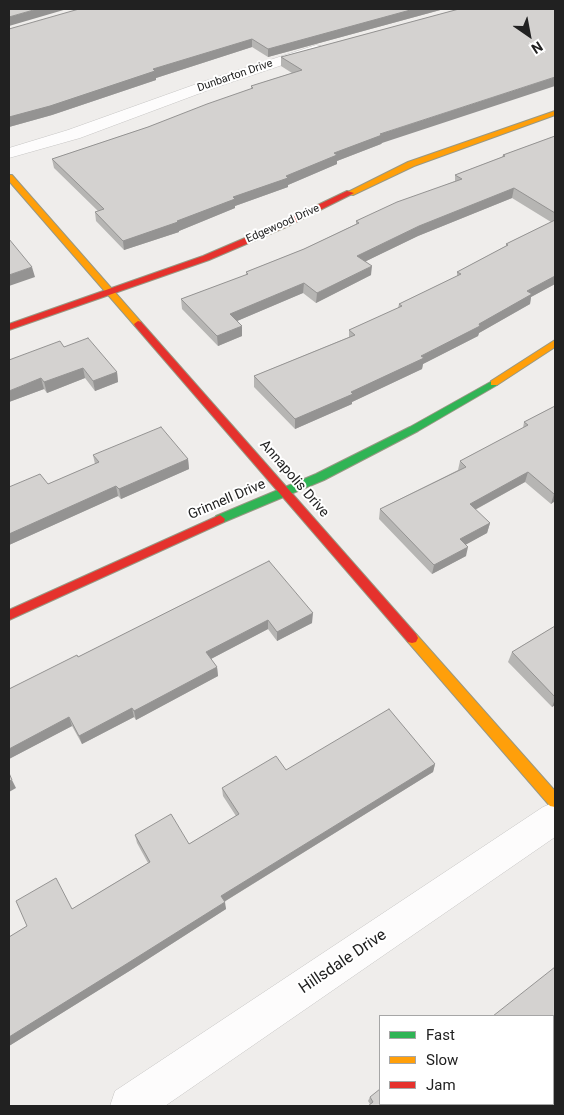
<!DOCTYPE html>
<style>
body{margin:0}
#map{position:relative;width:564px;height:1115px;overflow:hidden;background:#efedeb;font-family:Roboto,sans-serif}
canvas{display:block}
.frame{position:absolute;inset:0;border:10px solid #212121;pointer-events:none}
.legend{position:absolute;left:379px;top:1015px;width:175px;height:90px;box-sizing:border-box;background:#fff;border:1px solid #a6a6a6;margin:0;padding:6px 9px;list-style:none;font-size:15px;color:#212121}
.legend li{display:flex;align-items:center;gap:10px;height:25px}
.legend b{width:25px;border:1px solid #a6a6a6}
.north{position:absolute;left:504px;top:10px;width:50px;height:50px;-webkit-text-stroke:4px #fff;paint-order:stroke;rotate:147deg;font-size:14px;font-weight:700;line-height:20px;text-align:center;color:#212121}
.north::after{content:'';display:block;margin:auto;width:18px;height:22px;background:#212121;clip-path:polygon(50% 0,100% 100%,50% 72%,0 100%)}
</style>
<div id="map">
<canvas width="564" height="1115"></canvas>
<div class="frame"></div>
<ul class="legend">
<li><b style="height:6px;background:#30b455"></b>Fast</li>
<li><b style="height:6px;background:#ff9f0a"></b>Slow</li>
<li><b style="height:6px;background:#e5322d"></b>Jam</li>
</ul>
<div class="north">N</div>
</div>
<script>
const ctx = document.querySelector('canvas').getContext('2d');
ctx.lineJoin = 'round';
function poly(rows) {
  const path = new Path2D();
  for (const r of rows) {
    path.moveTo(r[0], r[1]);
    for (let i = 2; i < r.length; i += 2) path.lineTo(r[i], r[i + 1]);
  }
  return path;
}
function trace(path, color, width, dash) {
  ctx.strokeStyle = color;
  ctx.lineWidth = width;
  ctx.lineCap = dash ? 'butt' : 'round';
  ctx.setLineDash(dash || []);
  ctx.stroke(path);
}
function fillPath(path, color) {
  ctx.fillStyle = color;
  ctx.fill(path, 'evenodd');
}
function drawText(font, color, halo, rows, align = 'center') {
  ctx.font = font + ' Roboto,sans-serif';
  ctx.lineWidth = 4;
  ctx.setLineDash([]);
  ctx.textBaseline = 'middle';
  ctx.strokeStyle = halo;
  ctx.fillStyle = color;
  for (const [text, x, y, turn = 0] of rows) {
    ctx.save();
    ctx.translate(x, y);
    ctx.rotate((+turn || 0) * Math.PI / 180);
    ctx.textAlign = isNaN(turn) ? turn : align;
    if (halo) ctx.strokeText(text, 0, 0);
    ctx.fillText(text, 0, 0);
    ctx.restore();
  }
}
const street = poly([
 [316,45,321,46,323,49,321,52,214,88,80,138,9,158,9,148,68,130,202,82,316,45],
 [555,802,555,837,165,1106,110,1106,115,1091,543,807,555,802]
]);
const fast = poly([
 [494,380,497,381,497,385,418,431,324,480,224,522,216,522,215,519,216,516,316,474,410,427,494,380]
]);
const slow = poly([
 [555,111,555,115,414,166,353,195,346,193,408,162,555,111],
 [9,175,12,175,141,322,141,326,135,326,9,181,9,175],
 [555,340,555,347,497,385,491,385,491,381,555,340],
 [412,633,416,634,555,791,555,807,550,806,408,642,406,638,408,634,412,633]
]);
const jam = poly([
 [347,191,354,193,286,227,209,260,9,330,9,324,203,256,280,223,347,191],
 [138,321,141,322,416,634,418,638,416,642,412,643,408,642,135,326,134,324,138,321],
 [220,515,225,519,224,522,9,620,9,610,220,515]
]);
const wall = poly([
 [79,9,444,9,268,57,252,47,156,78,156,80,52,115,9,127],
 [459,9,382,143,381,144,337,161,337,164,288,185,288,187,235,206,235,208,179,231,179,232,124,250,96,221,95,212,98,211,54,168,52,159,148,127,251,89,251,86,292,73,281,66,281,57],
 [555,136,555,284,531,297,530,304,479,333,478,336,423,364,422,369,352,402,352,404,295,429,254,387,254,376,349,337,349,330,398,308,399,304,457,276,457,272,506,246,506,244,551,222,512,198,418,236,366,261,371,275,316,303,303,293,237,321,242,336,218,346,182,309,181,299,246,275,246,272,304,249,356,224,356,221,455,181,455,175,502,157,503,155],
 [64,347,117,372,118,382,95,391,85,378,47,393,44,389,9,402],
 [555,406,555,501,551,504,525,482,475,510,490,523,487,533,466,544,466,556,432,574,379,519,380,509,458,470,460,461,523,428,524,422],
 [93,455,188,459,189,469,121,499,118,496,9,545,9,487,48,484,95,464],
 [269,561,312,623,277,641,268,629,211,659,217,667,218,676,136,720,134,717,82,744,72,726,9,759,9,689,78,657],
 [555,626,555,705,552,707,508,662,512,652],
 [435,764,433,772,224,902,226,909,131,970,9,1046,9,937,72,909,148,863,137,843,135,835,189,844,236,816,223,796,222,788,286,770],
 [370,1097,503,1106,370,1104,368,1101]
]);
const shadedWall = poly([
 [37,9,67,9,9,26,9,17],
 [414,9,444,9,268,57,268,49],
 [252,39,252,47,156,78,156,80,52,115,9,127,9,117,153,69],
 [555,77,555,86,382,143,381,144,337,161,337,164,288,185,288,187,235,206,235,208,179,231,179,232,124,250,123,241,177,221,233,197,286,176,334,153,380,134],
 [514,188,512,198,418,236,356,266,357,256,419,226],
 [372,266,371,275,316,303,317,293],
 [32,267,35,277,9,286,9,275],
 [555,276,555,284,531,297,530,304,479,333,478,336,423,364,422,369,352,402,352,404,295,429,295,419,351,392,421,356,479,324,527,291],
 [304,283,303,293,230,324,230,314],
 [242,326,242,336,218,346,217,336],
 [83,368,85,378,47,393,44,382],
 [117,372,118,382,95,391,93,381],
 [41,378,44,389,9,402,9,391],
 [188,459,189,469,121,499,119,489],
 [528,472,525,482,467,514,470,504],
 [116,486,118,496,9,545,9,534],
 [555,493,555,501,551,504,554,494],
 [490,523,487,533,458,549,460,539],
 [468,547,466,556,432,574,434,565],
 [313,613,312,623,277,641,277,632],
 [268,620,268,629,207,661,206,652],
 [217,667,218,676,136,720,134,711],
 [555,699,555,705,552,707],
 [132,708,134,717,82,744,79,736],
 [69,717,72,726,9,759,9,749],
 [435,764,433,772,222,903,221,896],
 [12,780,16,788,9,792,9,781],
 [225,902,226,909,131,970,9,1046,9,1037]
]);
const building = poly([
 [9,9,37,9,9,17,9,9],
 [79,9,414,9,268,49,252,39,153,69,155,71,50,106,9,117,9,29,79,9],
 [459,9,555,9,555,77,380,134,382,135,334,153,337,155,286,176,288,178,233,197,235,199,177,221,178,222,123,241,95,212,104,209,52,159,148,127,207,104,253,88,251,86,302,70,281,57,459,9],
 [555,136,555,213,514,188,419,226,357,256,372,266,317,293,304,283,230,314,242,326,217,336,181,299,248,274,246,272,304,249,359,223,356,221,397,202,462,179,455,175,505,156,503,155,555,136],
 [555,220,555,276,527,291,532,294,479,324,480,326,421,356,424,358,351,392,353,394,295,419,254,376,355,335,349,330,402,306,399,304,461,274,457,272,508,245,506,244,555,220],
 [9,239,32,267,9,275,9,239],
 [88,338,117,372,93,381,83,368,44,382,41,378,9,391,9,360,60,341,64,347,88,338],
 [555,406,555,493,554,494,528,472,470,504,490,523,460,539,468,547,434,565,380,509,466,467,460,461,528,425,524,422,555,406],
 [161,427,188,459,119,489,116,486,9,534,9,487,40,474,48,484,99,462,93,455,161,427],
 [269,561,313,613,277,632,268,620,206,652,217,667,134,711,132,708,79,736,69,717,9,749,9,689,77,655,78,657,269,561],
 [555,626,555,697,512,652,555,626],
 [389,709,435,764,221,896,225,902,128,963,9,1037,9,937,27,926,16,901,56,878,72,909,150,862,135,835,171,814,189,844,239,814,222,788,276,756,286,770,389,709],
 [9,773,12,780,9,781,9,773],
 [555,967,555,1068,553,1071,553,1016,493,1016,555,967],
 [380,1089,380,1104,501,1104,503,1106,368,1106,373,1102,370,1097,380,1089]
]);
const farStreetnames = [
 ["Dunbarton Drive",235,76,-19],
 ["Edgewood Drive",283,224,-24]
];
const streetNames = [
 ["Annapolis Drive",294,479,49],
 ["Grinnell Drive",227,500,-23]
];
const nearStreetnames = [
 ["Hillsdale Drive",343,962,-34]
];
trace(street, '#c6c5c4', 1);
trace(fast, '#989883', 2);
trace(slow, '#989883', 2);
trace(jam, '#989883', 2);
fillPath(street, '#fdfcfc');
fillPath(fast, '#30b455');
fillPath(slow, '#ff9f0a');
fillPath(jam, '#e5322d');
fillPath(wall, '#b6b5b3');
fillPath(shadedWall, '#949392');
fillPath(building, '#d4d2d0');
trace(building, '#949392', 1);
drawText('11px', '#212121', '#fff', farStreetnames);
drawText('14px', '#212121', '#fff', streetNames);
drawText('16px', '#212121', '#fff', nearStreetnames);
</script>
